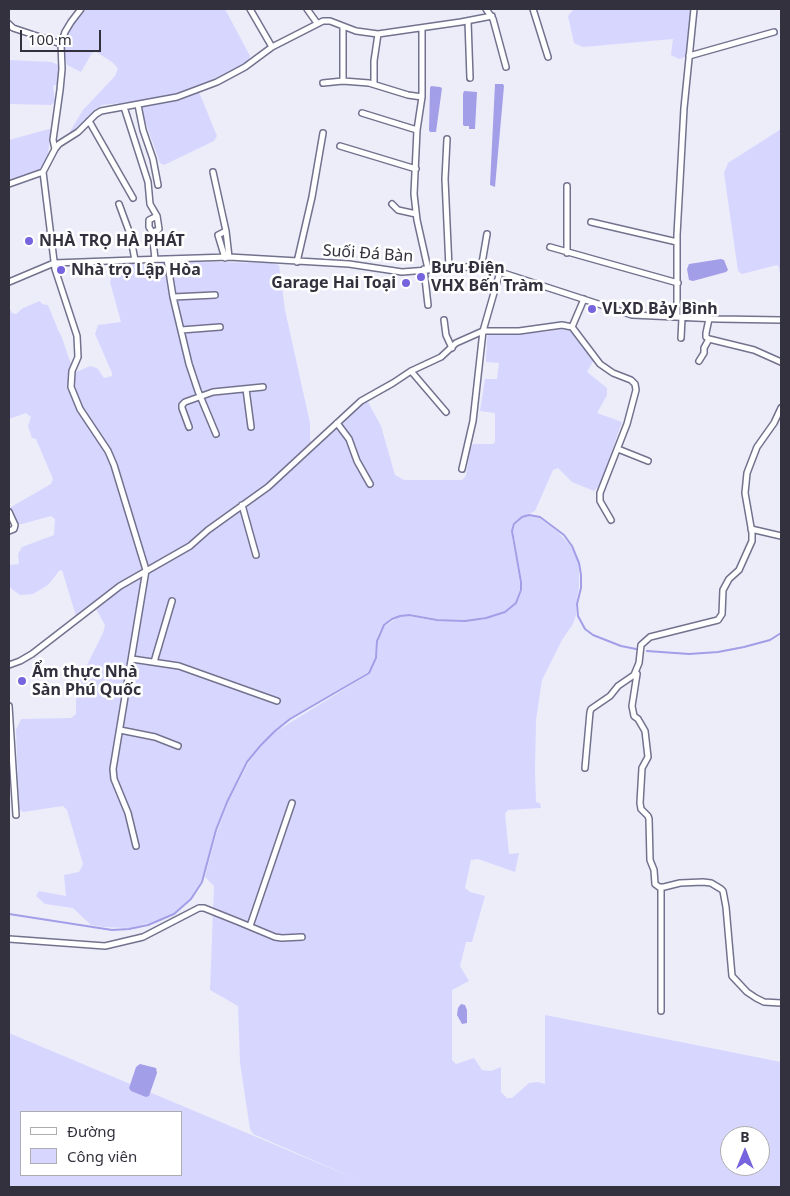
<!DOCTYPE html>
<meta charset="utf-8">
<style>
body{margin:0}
#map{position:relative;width:790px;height:1196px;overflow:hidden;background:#ededfa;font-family:"Noto Sans",sans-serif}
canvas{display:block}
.frame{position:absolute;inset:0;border:10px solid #32313d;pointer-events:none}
.legend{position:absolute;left:20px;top:1111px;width:162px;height:65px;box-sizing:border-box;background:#fff;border:1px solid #adadb1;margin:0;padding:6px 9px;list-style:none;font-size:15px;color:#32313d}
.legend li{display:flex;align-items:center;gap:10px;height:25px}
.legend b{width:25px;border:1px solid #adadb1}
.north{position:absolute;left:720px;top:1126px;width:50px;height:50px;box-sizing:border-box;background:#fff;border:1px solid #adadb1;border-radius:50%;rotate:0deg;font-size:14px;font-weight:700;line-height:20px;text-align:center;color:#32313d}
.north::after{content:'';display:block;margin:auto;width:18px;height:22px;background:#7663de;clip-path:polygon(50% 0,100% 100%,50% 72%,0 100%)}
.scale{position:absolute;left:20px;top:30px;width:81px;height:22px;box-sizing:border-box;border:2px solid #32313d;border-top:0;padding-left:6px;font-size:15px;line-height:18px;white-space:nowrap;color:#32313d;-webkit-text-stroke:4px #fff;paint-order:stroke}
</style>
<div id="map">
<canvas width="790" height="1196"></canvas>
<div class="frame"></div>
<ul class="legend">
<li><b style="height:6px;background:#fff"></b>Đường</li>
<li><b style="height:14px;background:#d7d6ff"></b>Công viên</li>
</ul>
<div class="north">B</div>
<div class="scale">100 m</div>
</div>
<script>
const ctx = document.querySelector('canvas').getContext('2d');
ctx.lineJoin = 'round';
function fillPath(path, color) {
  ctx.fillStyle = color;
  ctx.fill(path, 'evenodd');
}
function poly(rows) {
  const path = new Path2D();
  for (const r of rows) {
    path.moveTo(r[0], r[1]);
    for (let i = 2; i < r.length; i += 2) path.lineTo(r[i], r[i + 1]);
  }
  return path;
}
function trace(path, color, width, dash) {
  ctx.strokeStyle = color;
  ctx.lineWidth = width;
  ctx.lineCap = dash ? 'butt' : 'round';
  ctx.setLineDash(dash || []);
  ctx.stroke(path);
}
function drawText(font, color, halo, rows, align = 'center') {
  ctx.font = font + ' "Noto Sans",sans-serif';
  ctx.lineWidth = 5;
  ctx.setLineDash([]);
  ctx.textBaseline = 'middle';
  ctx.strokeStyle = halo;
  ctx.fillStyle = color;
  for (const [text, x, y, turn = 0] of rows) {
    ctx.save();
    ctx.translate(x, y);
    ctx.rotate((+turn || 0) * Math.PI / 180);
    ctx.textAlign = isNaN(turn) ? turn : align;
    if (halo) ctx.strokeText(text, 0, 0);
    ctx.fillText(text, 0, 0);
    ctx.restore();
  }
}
const green = poly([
 [87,9,225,9,250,56,249,60,238,68,223,77,199,85,197,87,217,136,214,141,164,165,160,163,145,121,140,101,102,105,94,110,75,131,69,133,83,110,115,76,118,68,112,62,96,52,92,53,81,72,67,65,64,52,66,36,72,24],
 [581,9,692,9,686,57,679,59,671,55,673,39,583,47,574,43,568,16,573,10],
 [9,60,52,62,58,65,58,83,53,86,55,102,51,105,9,104],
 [49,129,51,130,48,154,43,166,38,171,9,181,9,140],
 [781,129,781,283,779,267,777,265,742,274,738,271,724,173,728,163],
 [213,262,270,263,279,265,285,310,310,423,310,439,314,448,365,401,368,402,381,426,395,475,404,480,462,480,466,476,470,449,473,444,493,444,495,442,495,413,480,411,485,379,497,379,499,363,486,362,487,337,490,334,544,332,562,329,572,331,594,360,587,372,607,388,607,395,597,413,622,422,600,485,594,491,572,482,558,468,553,470,535,511,522,517,514,524,512,530,512,538,520,582,520,590,516,602,505,611,486,617,466,620,437,619,409,614,400,615,392,618,385,624,379,632,376,641,376,658,368,672,290,719,259,745,246,762,226,802,216,830,206,868,201,881,191,898,174,914,149,923,130,928,103,927,91,925,73,908,45,904,36,896,39,891,66,896,64,875,79,872,83,864,67,810,63,806,23,812,19,809,16,730,21,719,71,718,76,714,76,687,103,633,105,625,96,609,76,616,62,570,59,571,48,585,33,594,20,595,9,587,9,565,19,564,18,554,22,547,54,535,55,519,51,516,22,524,17,524,11,511,11,507,51,484,53,479,36,439,32,438,28,426,31,417,26,413,9,419,9,307,12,313,16,314,23,308,40,301,42,304,48,305,59,332,61,335,74,373,90,366,97,368,104,378,112,376,112,373,95,334,98,325,121,322,110,282,111,279,106,267,110,263],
 [529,516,539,518,559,533,570,545,578,562,579,574,579,587,576,605,576,615,573,624,562,640,542,680,536,720,535,771,536,802,540,803,541,808,508,810,505,814,509,854,519,853,515,872,478,859,471,860,465,888,470,892,485,896,472,942,466,942,460,966,469,981,452,990,452,1060,456,1064,474,1058,482,1070,491,1071,501,1067,501,1092,507,1098,512,1098,529,1083,538,1082,545,1084,545,1015,781,1062,781,1187,9,1187,9,1033,361,1181,253,1134,250,1129,240,1063,238,1006,210,990,214,886,205,877,217,832,227,804,248,764,260,747,275,732,369,674,377,659,378,642,380,633,385,626,400,616,408,616,436,621,465,621,485,619,505,613,516,604,522,591,522,582,513,531,515,525,522,518],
 [21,1112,181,1112,181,1175,21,1175],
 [730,1136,760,1136,760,1166,730,1166]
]);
const water = poly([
 [495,84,503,84,504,86,495,187,490,185],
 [431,86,440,87,442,88,436,132,430,132,429,130,430,88],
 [464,91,477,92,475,129,469,129,469,126,464,126,463,125,463,94],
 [721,259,724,260,728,270,726,272,693,281,689,280,687,269,689,264],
 [461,1004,465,1005,467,1010,467,1023,462,1024,457,1015,458,1008],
 [140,1064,156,1068,157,1073,149,1096,146,1097,131,1091,129,1088,136,1067]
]);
const stream = poly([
 [647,651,689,654,718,652,744,647,770,640,781,633],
 [9,914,112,930,129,929,148,925,174,914,191,899,202,882,216,830,227,802,247,762,260,746,275,731,290,719,369,673,376,658,377,641,384,625,392,619,400,616,409,615,437,620,465,621,486,618,505,612,516,603,521,590,521,582,512,531,514,524,522,517,529,515,540,517,564,535,572,546,579,563,581,575,581,588,577,604,578,616,585,629,593,635,621,646,636,649]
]);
const minor = poly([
 [81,9,71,22,65,32,61,44,62,69,60,90,53,140,55,149,43,172,55,269,77,336,78,357,72,371,71,387,80,409,108,451,114,465,146,570,113,769,114,779,128,813,136,846],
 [250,9,272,47],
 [307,9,317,23],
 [486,9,493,19,506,67],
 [533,9,548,57],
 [468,21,470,78],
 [9,24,13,28,61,44],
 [343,26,343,81],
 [422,28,422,97,417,130,414,194,417,220,428,269],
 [689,56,774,32],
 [323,83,343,81,369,83,408,95,422,97],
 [374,84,374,61,378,34],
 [138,105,143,130,153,159,158,185],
 [124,107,148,182,150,204,157,216,159,229,158,230,152,232],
 [362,113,417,130],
 [89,121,133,198],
 [447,139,445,179,449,268],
 [340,146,416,169],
 [55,149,59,144,78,132,96,114,101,111,177,97,217,82,245,67,272,47,323,21,330,21,356,31,378,34,461,22,492,16],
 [213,172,226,231,229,257],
 [9,184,43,172],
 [119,204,130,234,135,260],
 [392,204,398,210,416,214],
 [591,222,677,242],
 [550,247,678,283],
 [567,253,567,186],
 [225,258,218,235,226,231],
 [155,259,152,232,149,227,149,220,157,216],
 [167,259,173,297,189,364,198,391,216,434],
 [297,262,312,197,323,133],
 [424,269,428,305],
 [481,269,487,234],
 [9,282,54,263,135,260,229,257,349,264,402,272,466,267,500,272,632,315,718,319,781,320],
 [173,297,215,295],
 [677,317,677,235,684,108,694,9],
 [709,319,706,333,706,337,709,339,754,350,781,362],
 [444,320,446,335,452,348],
 [572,327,584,299],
 [181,330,220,327],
 [681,338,682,318],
 [699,361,704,353,704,348,709,339],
 [411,371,446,412],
 [246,389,251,427],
 [337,423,349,439,357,461,370,484],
 [189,427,182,408,182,405,185,402,213,392,263,387],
 [618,449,648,461],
 [462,469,473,421,483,331,500,272],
 [242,505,256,555],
 [9,512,15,525,14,529,9,531],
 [751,529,781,536],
 [132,659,179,666,277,701],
 [154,662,172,601],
 [9,665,20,661,32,654,120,586,190,546,208,530,268,487,361,401,393,383,411,371,441,357,456,343,483,331,519,331,562,325,572,327,600,364,613,373,631,380,635,384,636,390,627,424,600,493,600,501,611,520],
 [637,674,632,706,634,716,638,719,645,731,648,757,642,768,640,803,641,809,648,816,649,819,650,860,654,870,655,884,659,887,664,887,680,883,703,882,711,883,721,889,723,891,726,907,732,976,747,992,756,998,764,1002,781,1003],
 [9,706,16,815],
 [120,730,155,737,178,746],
 [585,768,590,712,591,709,610,696,618,686,634,675,639,663,641,645,650,637,718,620,722,614,723,590,729,579,739,570,752,541,752,533,745,493,747,473,757,447,774,423,781,408],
 [250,926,292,803],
 [9,939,105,946,143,937,199,908,204,908,239,922,275,937,282,938,302,937],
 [661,1011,661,887]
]);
const markers = [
 [29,241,5,"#7663de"],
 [61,270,5,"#7663de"],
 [421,277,5,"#7663de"],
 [406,283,5,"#7663de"],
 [592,309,5,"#7663de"],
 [22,681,5,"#7663de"]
];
const poiNames = [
 ["NHÀ TRỌ HÀ PHÁT",39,241],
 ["Bưu Điện",431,268],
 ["VHX Bến Tràm",431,286],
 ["Nhà trọ Lập Hòa",71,270],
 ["Garage Hai Toại",396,283,"right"],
 ["VLXD Bảy Bình",602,309],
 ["Ẩm thực Nhà",32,672],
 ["Sàn Phú Quốc",32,690]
];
const streetNames = [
 ["Suối Đá Bàn",368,254,4]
];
fillPath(green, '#d7d6ff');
fillPath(water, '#a29ee7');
trace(stream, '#a29ee7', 2);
trace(minor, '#73728e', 8);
trace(minor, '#fff', 5);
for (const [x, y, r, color] of markers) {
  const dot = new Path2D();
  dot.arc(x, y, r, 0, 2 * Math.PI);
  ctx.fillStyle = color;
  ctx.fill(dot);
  trace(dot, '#fff', 2);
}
drawText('bold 16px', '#32313d', '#fff', poiNames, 'left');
drawText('16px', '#32313d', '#fff', streetNames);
</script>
